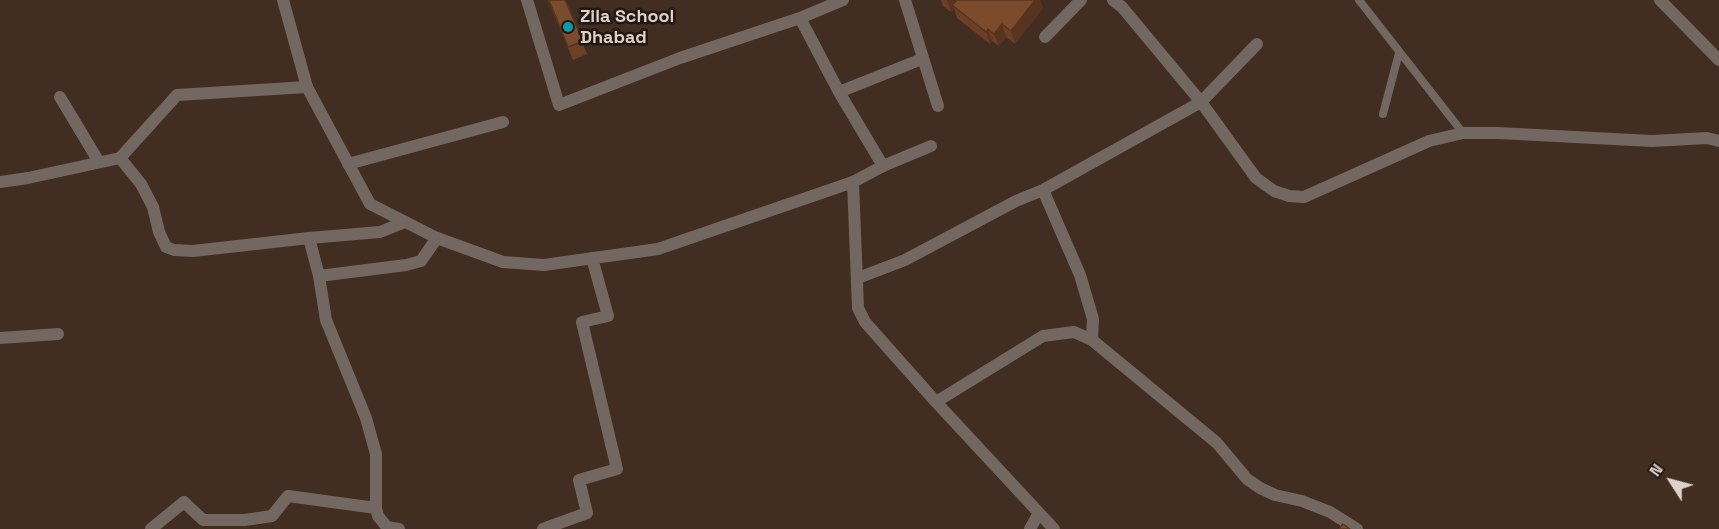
<!DOCTYPE html>
<style>
body{margin:0}
#map{position:relative;width:1719px;height:529px;overflow:hidden;background:#412d21;font-family:"Space Grotesk",sans-serif}
canvas{display:block}
.north{position:absolute;left:1641px;top:451px;width:60px;height:60px;-webkit-text-stroke:4px #211812;paint-order:stroke;rotate:306deg;font-size:16px;font-weight:700;line-height:24px;text-align:center;color:#dfd1ca}
.north::after{content:'';display:block;margin:auto;width:21px;height:27px;background:#dfd1ca;clip-path:polygon(50% 0,100% 100%,50% 72%,0 100%)}
</style>
<div id="map">
<canvas width="1719" height="529"></canvas>
<div class="north">N</div>
</div>
<script>
const ctx = document.querySelector('canvas').getContext('2d');
ctx.lineJoin = 'round';
function poly(rows) {
  const path = new Path2D();
  for (const r of rows) {
    path.moveTo(r[0], r[1]);
    for (let i = 2; i < r.length; i += 2) path.lineTo(r[i], r[i + 1]);
  }
  return path;
}
function trace(path, color, width, dash) {
  ctx.strokeStyle = color;
  ctx.lineWidth = width;
  ctx.lineCap = dash ? 'butt' : 'round';
  ctx.setLineDash(dash || []);
  ctx.stroke(path);
}
function fillPath(path, color) {
  ctx.fillStyle = color;
  ctx.fill(path, 'evenodd');
}
function drawText(font, color, halo, rows, align = 'center') {
  ctx.font = font + ' "Space Grotesk",sans-serif';
  ctx.lineWidth = 5;
  ctx.setLineDash([]);
  ctx.textBaseline = 'middle';
  ctx.strokeStyle = halo;
  ctx.fillStyle = color;
  for (const [text, x, y, turn = 0] of rows) {
    ctx.save();
    ctx.translate(x, y);
    ctx.rotate((+turn || 0) * Math.PI / 180);
    ctx.textAlign = isNaN(turn) ? turn : align;
    if (halo) ctx.strokeText(text, 0, 0);
    ctx.fillText(text, 0, 0);
    ctx.restore();
  }
}
const service = poly([
 [1359,0,1463,133],
 [1383,114,1399,53]
]);
const minor = poly([
 [283,0,307,87],
 [527,0,559,105,680,58,800,18,843,0],
 [1113,0,1122,7,1201,102,1256,178,1274,191,1289,196,1304,197,1429,141,1463,133,1498,133,1652,141,1707,138,1719,141],
 [1660,0,1719,60],
 [800,18,839,92,883,166],
 [1045,37,1081,0],
 [839,92,922,59],
 [60,97,99,162],
 [120,158,141,184,153,207,159,232,166,247,174,250,193,251,309,238,380,232,405,222],
 [348,164,503,122],
 [853,182,858,308,865,322,936,402,1054,529],
 [1043,190,1080,275,1093,319,1092,340],
 [309,238,319,276,326,320,366,418,376,454,376,508,378,516,387,527,399,529],
 [319,276,406,265,421,261,437,238],
 [858,278,905,260,1016,201,1043,190,1201,102,1257,44],
 [0,338,58,334],
 [936,402,1043,336,1074,332,1092,340,1217,443,1247,479,1260,488,1275,495,1302,501,1330,512,1357,529],
 [151,529,184,502,203,520,245,520,272,516,288,496,376,508],
 [543,529,587,513,579,480,617,469,582,322,608,316,592,258],
 [1030,529,1039,513]
]);
const tertiary = poly([
 [905,0,938,106],
 [0,182,28,178,120,158,177,95,307,87,370,204,437,238,503,262,544,265,658,249,853,182,883,166,931,146]
]);
const wall = poly([
 [548,0,565,0,587,54,573,60],
 [941,0,1040,0,1043,8,1015,44,1006,37,999,46,992,41,990,44,957,18,954,9,951,12,943,6]
]);
const shadedWall = poly([
 [947,0,959,0,952,5,954,9,951,12],
 [1035,0,1040,0,1043,8,1015,44,1011,31],
 [1002,24,1006,37,999,46,994,34],
 [988,29,992,41,990,44,986,32]
]);
const building = poly([
 [549,0,565,0,583,41,568,47,549,0],
 [957,0,1035,0,1011,31,1002,24,994,34,988,29,986,32,952,5,957,0],
 [1343,524,1350,529,1339,529,1343,524]
]);
const markers = [
 [568,27,6,"#0f9aa8"]
];
const poiNames = [
 ["Zila School",580,17],
 ["Dhabad",580,38]
];
trace(service, '#726761', 8);
trace(minor, '#726761', 12);
trace(tertiary, '#726761', 12);
fillPath(wall, '#6b4026');
fillPath(shadedWall, '#57341f');
fillPath(building, '#7c4b2c');
trace(building, '#57341f', 1.5);
for (const [x, y, r, color] of markers) {
  const dot = new Path2D();
  dot.arc(x, y, r, 0, 2 * Math.PI);
  ctx.fillStyle = color;
  ctx.fill(dot);
  trace(dot, '#211812', 2);
}
drawText('bold 18px', '#dfd1ca', '#211812', poiNames, 'left');
</script>
